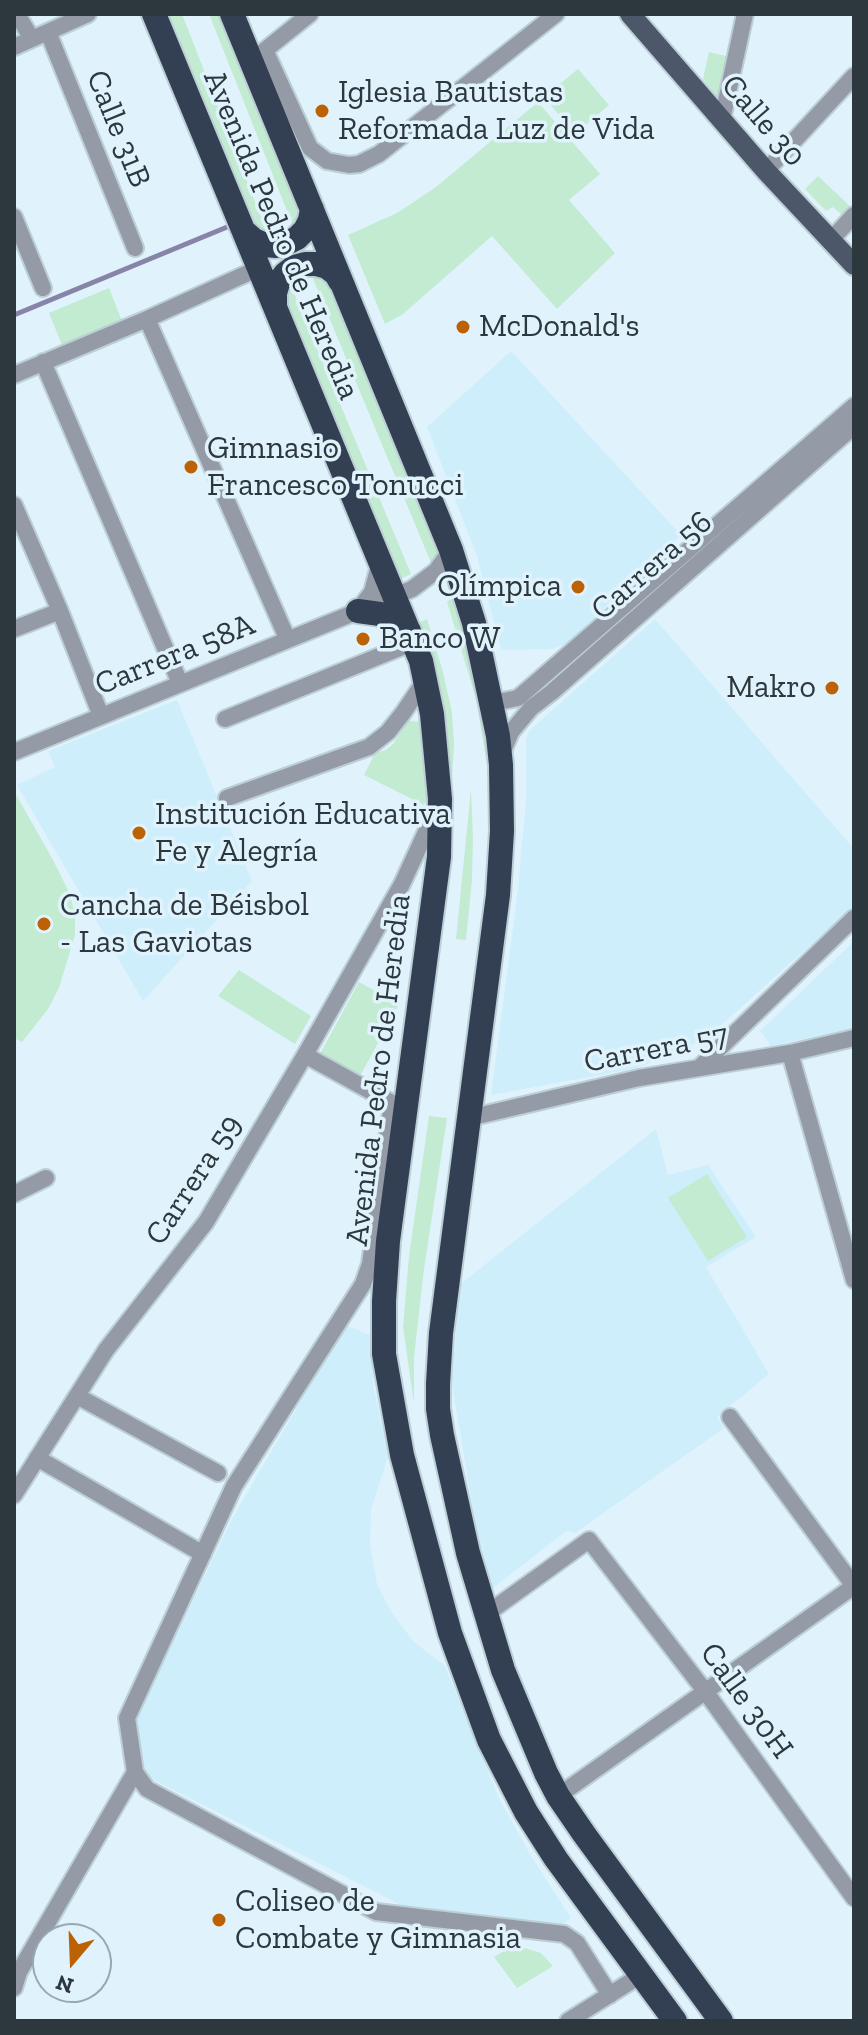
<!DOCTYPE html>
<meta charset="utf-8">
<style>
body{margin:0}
#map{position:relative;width:868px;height:2035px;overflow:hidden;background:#e0f3fc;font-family:"Zilla Slab",serif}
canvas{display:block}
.frame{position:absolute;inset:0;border:16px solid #2c383e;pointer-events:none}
.north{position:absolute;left:32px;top:1923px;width:80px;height:80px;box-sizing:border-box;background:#e0f3fc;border:2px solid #98a8b0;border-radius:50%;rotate:199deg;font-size:22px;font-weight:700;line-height:32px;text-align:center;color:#2c383e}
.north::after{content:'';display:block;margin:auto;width:28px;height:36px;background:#bd6204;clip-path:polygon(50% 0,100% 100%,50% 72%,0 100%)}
</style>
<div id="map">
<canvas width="868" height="2035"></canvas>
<div class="frame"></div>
<div class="north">N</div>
</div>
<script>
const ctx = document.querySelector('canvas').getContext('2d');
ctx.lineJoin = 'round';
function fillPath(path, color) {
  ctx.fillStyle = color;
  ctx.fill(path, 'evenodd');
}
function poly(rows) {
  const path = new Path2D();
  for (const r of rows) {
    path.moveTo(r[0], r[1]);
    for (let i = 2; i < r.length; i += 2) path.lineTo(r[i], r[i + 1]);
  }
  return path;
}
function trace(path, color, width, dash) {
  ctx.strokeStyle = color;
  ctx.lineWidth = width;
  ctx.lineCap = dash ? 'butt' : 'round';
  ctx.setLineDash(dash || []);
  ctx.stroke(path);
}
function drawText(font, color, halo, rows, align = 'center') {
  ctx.font = font + ' "Zilla Slab",serif';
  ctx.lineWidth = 7;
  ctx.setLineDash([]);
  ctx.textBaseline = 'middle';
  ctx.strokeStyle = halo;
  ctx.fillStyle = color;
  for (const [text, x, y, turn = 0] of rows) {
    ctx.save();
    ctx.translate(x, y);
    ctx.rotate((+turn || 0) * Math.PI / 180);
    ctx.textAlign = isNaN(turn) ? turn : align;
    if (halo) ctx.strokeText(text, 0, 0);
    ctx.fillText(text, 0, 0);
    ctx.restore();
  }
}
const built = poly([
 [511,351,681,535,569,642,552,649,501,650,477,556,427,427],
 [655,619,854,849,854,906,719,1027,697,1043,638,1068,491,1095,518,890,526,800,526,740,529,731],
 [177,700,252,881,143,1001,17,785,55,767,48,751],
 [854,941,854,1028,771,1046,760,1031],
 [656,1129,668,1175,708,1165,756,1237,706,1267,769,1374,717,1417,724,1428,575,1533,566,1531,492,1589,474,1516,452,1384,459,1285],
 [345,1325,370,1335,374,1388,388,1457,371,1509,370,1545,377,1584,392,1613,413,1641,445,1666,499,1798,531,1856,571,1918,563,1924,401,1905,146,1776,136,1719,232,1519]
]);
const green = poly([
 [164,14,182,14,268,235,247,220],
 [209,14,220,14,293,197,298,214,295,231],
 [709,52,730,57,721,103,703,79],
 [578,69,609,105,575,134,544,97],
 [538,102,600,174,569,200,615,253,557,309,492,236,403,314,385,324,348,235,397,213,436,187],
 [818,176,851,207,843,216,833,207,826,211,805,189],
 [311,274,327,281,337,295,445,548,432,565],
 [289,281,411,574,400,579,282,310],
 [109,288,122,321,62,345,49,313],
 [457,593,493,769,491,807,488,771,476,699,447,602],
 [427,619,443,672,452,713,454,744,451,797,416,624],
 [408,721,424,722,431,792,424,805,364,775,375,753,386,750,393,744],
 [471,789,473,838,472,880,466,940,456,939],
 [14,791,53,860,69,892,75,913,75,935,59,988,48,1009,22,1042,14,1038],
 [239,970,311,1016,295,1044,218,996],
 [359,982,399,1004,360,1076,320,1054],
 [429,1116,447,1118,424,1269,414,1357,414,1404,403,1327,409,1256],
 [707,1174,747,1237,708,1261,668,1198],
 [514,1945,541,1953,553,1966,517,1988,494,1957]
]);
const stream = poly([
 [14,315,232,225]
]);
const minor = poly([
 [17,14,32,39],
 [48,32,135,248],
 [14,47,88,14],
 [265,50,310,148,327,161,349,165,359,164,379,154,556,14],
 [259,55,310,14],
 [722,120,745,14],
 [766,171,854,76],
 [14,217,43,288],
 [830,241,854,215],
 [147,319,287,638],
 [43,362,180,683],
 [14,375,147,319,259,268],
 [14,505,60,611,101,716],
 [359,609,372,592,380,562],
 [14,629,60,611],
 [490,698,503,701,518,698,854,406],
 [225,719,414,642],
 [14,752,412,589,436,571,451,550],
 [502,753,511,732,531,708,552,692,854,426],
 [227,798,369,747,388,732,403,713,426,679],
 [790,1053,854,1280],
 [305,1055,392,1103,370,1264,363,1284,234,1486,127,1718,135,1772,147,1789,376,1912,564,1934,577,1943,610,1995],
 [700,1067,854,918],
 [469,1118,639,1078,790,1053,854,1038],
 [14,1194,46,1178],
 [77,1396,218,1473],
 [730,1417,854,1586],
 [37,1458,203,1554],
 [14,1495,106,1350,206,1222,305,1055,402,884,436,810],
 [485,1615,589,1540,705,1691,854,1898],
 [558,1796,854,1586],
 [14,1988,19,1972,135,1772],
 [568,2021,641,1975]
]);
const major = poly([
 [630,14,766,171,854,265]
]);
const highway = poly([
 [154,14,421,661,432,714,440,799,439,857,388,1241,384,1301,384,1354,402,1455,450,1633,489,1740,526,1812,556,1859,675,2021],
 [232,14,451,550,474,623,498,736,501,765,502,831,498,895,441,1333,438,1384,438,1409,442,1435,468,1553,503,1670,546,1773,558,1796,584,1834,721,2021],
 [246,233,254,240,265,245,276,246,287,243,297,238,305,230,310,220,312,209],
 [275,305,275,293,278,283,285,274,294,267,305,264,316,264,327,267,336,274,340,281],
 [358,611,380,614,409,631]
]);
const markers = [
 [322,111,8,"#bd6204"],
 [463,327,8,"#bd6204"],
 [191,467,8,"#bd6204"],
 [578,587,8,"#bd6204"],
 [363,639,8,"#bd6204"],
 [832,688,8,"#bd6204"],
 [139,833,8,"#bd6204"],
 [44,924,8,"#bd6204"],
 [219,1920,8,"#bd6204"]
];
const poiNames = [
 ["Iglesia Bautistas",338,93],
 ["Reformada Luz de Vida",338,130],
 ["McDonald's",479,327],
 ["Gimnasio",207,449],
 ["Francesco Tonucci",207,486],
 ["Olímpica",562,587,"right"],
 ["Banco W",379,639],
 ["Makro",816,688,"right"],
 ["Institución Educativa",155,815],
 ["Fe y Alegría",155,852],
 ["Cancha de Béisbol",60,906],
 ["- Las Gaviotas",60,943],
 ["Coliseo de",235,1902],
 ["Combate y Gimnasia",235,1939]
];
const streetNames = [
 ["Calle 30",763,121,49],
 ["Calle 31B",118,129,68],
 ["Avenida Pedro de Heredia",281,235,67],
 ["Carrera 56",652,566,-41],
 ["Carrera 58A",175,655,-22],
 ["Carrera 57",656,1049,-11],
 ["Avenida Pedro de Heredia",379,1070,-83],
 ["Carrera 59",194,1180,-57],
 ["Calle 30H",746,1701,54]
];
fillPath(built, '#ceeefc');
fillPath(green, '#c2ebd2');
trace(stream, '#8884a8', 5);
trace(minor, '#bcced6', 20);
trace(major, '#bcced6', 24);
trace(highway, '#bcced6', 28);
trace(minor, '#959ba6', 16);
trace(major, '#4c5769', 20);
trace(highway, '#333f53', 24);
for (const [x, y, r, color] of markers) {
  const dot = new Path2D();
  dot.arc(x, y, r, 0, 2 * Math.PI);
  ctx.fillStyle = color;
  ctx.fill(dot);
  trace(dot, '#e0f3fc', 3);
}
drawText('32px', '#2c383e', '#e0f3fc', poiNames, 'left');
drawText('32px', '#2c383e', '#e0f3fc', streetNames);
</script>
